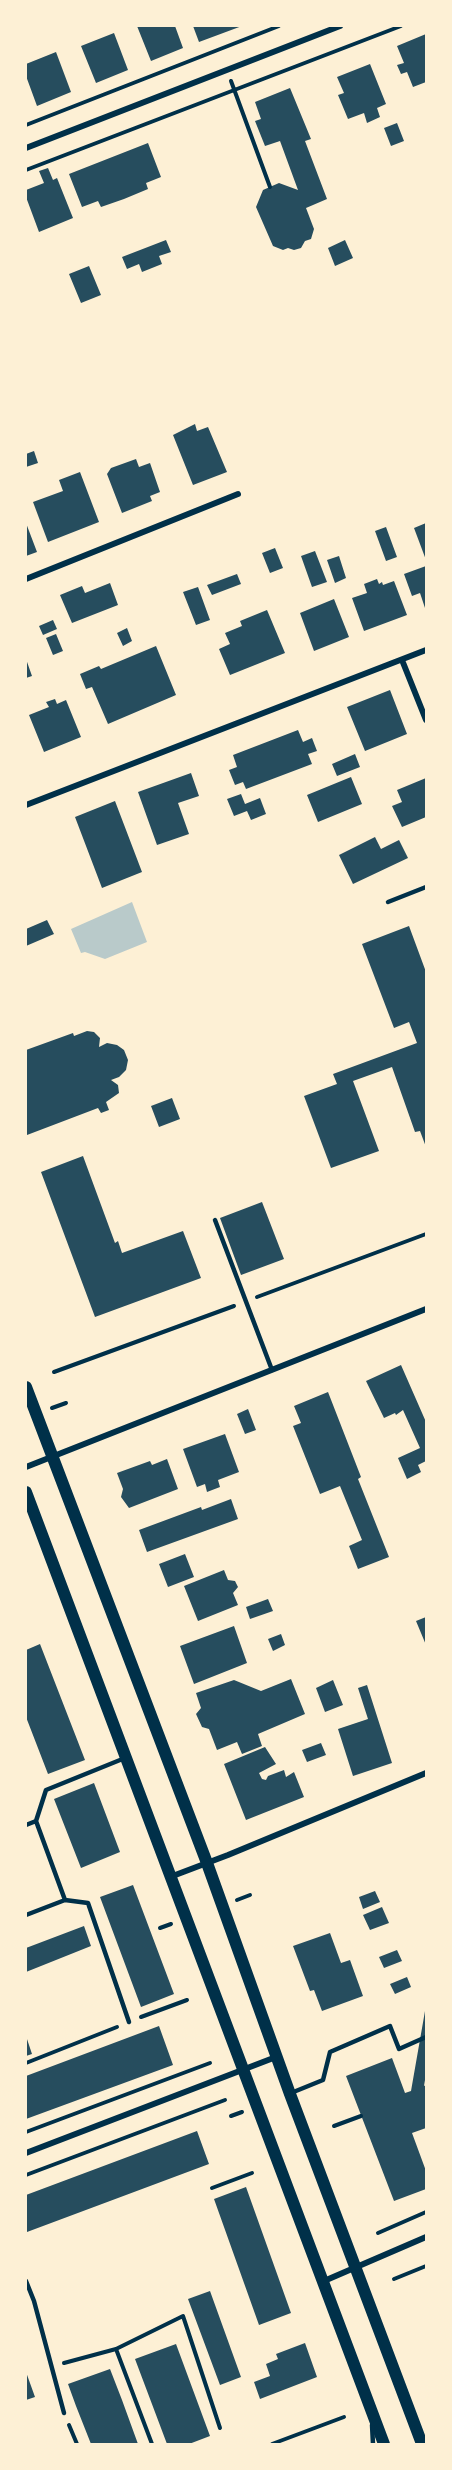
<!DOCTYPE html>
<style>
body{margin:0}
#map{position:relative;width:452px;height:2470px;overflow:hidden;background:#fdf0d5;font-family:Mulish,sans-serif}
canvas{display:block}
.frame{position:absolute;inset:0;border:27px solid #fdf0d5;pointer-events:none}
</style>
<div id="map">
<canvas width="452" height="2470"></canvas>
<div class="frame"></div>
</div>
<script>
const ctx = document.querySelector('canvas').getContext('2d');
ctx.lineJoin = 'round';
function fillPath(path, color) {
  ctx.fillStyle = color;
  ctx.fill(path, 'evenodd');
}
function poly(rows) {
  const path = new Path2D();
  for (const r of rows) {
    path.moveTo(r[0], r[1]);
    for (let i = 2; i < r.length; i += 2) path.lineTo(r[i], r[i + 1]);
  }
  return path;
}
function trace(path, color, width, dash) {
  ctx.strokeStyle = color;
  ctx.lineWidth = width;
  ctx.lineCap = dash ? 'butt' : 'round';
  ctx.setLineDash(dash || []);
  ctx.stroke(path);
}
const green = poly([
 [132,902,147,942,105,959,85,952,81,953,71,929]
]);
const building = poly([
 [137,26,175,26,183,48,151,61],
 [193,26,242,26,199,42],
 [114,33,128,70,96,83,81,46],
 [426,34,426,82,413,87,407,72,401,74,397,65,404,63,397,46],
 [56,52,71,92,37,106,26,76,26,64],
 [370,64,386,104,377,108,380,117,367,123,364,113,348,119,338,95,344,93,337,77],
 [290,88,311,139,305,141,327,199,306,208,314,229,311,239,305,241,301,248,294,250,288,248,283,250,273,246,256,207,263,190,279,183,298,190,280,141,265,146,255,121,261,119,255,102],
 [397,123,404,141,391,146,384,128],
 [148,143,161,177,146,183,148,189,124,199,101,207,98,201,82,207,69,174],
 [48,168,53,180,57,178,73,218,39,232,26,197,26,190,44,183,39,171],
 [166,240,171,252,159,256,162,264,142,272,139,264,127,269,122,257],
 [345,240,353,258,335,266,328,248],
 [89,266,101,295,81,303,69,274],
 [195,424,197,431,208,427,227,472,193,485,173,435],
 [34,451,38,463,26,467,26,454],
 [136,459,139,467,150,463,160,492,150,496,152,501,122,513,107,474,111,468],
 [80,472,99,522,48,542,33,502,63,491,59,480],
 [26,523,37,552,26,556],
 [426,523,426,560,414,528],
 [386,527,397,557,386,561,375,531],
 [275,548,283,568,270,573,262,553],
 [315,551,327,582,312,587,301,556],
 [339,556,346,578,335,583,327,560],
 [426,566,426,611,420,593,412,596,404,574],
 [237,574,241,584,212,595,207,585],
 [377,579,379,584,382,582,383,585,394,581,407,615,364,631,352,598,367,593,364,584],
 [110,583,118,605,72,623,60,595,82,586,85,593],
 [198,587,210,620,196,625,183,592],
 [334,599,349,637,314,651,300,613],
 [267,610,285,653,230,675,219,649,230,644,225,633,242,626,240,621],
 [53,620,57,629,43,635,39,626],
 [127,628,132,641,123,646,117,633],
 [56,634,63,651,53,655,46,638],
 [156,646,176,695,108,724,92,687,86,689,80,674,99,666,101,669],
 [26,659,32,676,26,678],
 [390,690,407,734,365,751,347,707],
 [55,699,57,704,66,700,81,737,44,752,29,715,49,707,46,702],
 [298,730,303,742,312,738,317,751,308,754,312,764,246,789,243,782,235,785,229,770,237,767,233,755],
 [355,754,360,767,337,776,332,764],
 [191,773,199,796,178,803,189,834,157,845,138,792],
 [351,777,362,804,318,822,307,795],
 [426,778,426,817,402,827,392,806,402,802,397,790],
 [241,794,245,804,260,798,266,814,251,820,247,811,234,816,227,799],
 [115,801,142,872,102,888,75,817],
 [375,837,381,849,399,840,408,858,353,884,339,855],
 [47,920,54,934,26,946,26,929],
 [409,926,426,972,426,1147,420,1131,415,1132,392,1067,353,1081,379,1151,331,1168,304,1096,337,1084,333,1074,417,1043,409,1022,394,1028,362,944],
 [87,1031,94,1032,100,1038,99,1047,107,1043,117,1045,124,1050,128,1060,126,1070,119,1077,111,1080,118,1085,119,1093,106,1102,109,1110,101,1113,98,1108,27,1135,26,1050,73,1033,74,1036],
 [172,1098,180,1119,159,1127,151,1106],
 [83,1156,115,1243,118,1241,122,1253,183,1231,201,1278,95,1317,41,1172],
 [262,1202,284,1259,241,1275,220,1218],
 [401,1365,426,1422,426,1461,418,1465,421,1472,407,1479,398,1458,420,1448,403,1410,396,1415,395,1413,384,1418,366,1381],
 [328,1392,361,1477,358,1479,389,1557,358,1569,349,1546,362,1540,340,1486,320,1494,293,1426,301,1423,294,1406],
 [248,1409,256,1430,245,1434,237,1414],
 [225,1434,239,1472,218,1480,220,1487,207,1492,205,1484,197,1487,183,1449],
 [167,1459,178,1489,129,1508,121,1497,123,1489,117,1473,150,1461,152,1465],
 [231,1499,238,1519,147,1552,139,1530,201,1507,202,1510],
 [185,1554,194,1577,168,1587,159,1564],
 [224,1570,228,1580,235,1581,238,1587,233,1593,238,1605,198,1621,184,1586],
 [268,1599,273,1611,250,1619,246,1607],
 [426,1617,426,1645,416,1621],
 [234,1626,247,1663,194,1684,180,1646],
 [281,1634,285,1645,273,1651,268,1639],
 [40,1644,85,1760,48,1774,26,1717,26,1650],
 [291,1679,305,1714,258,1734,262,1746,242,1754,237,1742,217,1750,209,1729,202,1727,196,1714,201,1708,196,1693,234,1680,261,1691],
 [333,1680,343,1705,325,1712,316,1688],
 [367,1685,392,1763,353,1776,338,1729,368,1719,358,1688],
 [321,1743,326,1755,307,1762,302,1750],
 [265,1747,276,1764,259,1773,262,1779,266,1780,268,1776,284,1770,286,1777,294,1772,304,1797,246,1820,224,1764],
 [94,1783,120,1852,81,1868,54,1799],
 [133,1885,174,1994,141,2007,100,1897],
 [375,1891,380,1902,363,1909,359,1897],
 [382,1907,389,1923,370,1930,363,1915],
 [84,1926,91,1946,26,1972,26,1948],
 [330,1933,341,1963,350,1960,363,1996,322,2011,314,1990,310,1991,293,1946],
 [397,1950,402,1961,384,1968,379,1957],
 [407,1977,411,1987,395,1994,390,1984],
 [425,2011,426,2074,424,2086,426,2085,426,2128,412,2133,426,2171,426,2189,394,2201,346,2076,392,2058,405,2093,411,2091],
 [159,2026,173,2065,26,2119,26,2076],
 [26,2036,32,2054,26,2056],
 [197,2131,209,2164,27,2232,26,2195],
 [246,2187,291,2313,259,2325,214,2199],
 [210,2291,241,2377,220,2385,188,2299],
 [305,2343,317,2377,260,2399,254,2382,270,2376,266,2364,278,2359,276,2354],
 [176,2344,210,2436,189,2444,167,2444,135,2359],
 [110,2369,122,2400,138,2444,91,2444,76,2406,68,2384],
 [26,2372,35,2397,26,2400]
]);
const path = poly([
 [231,81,270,187],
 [26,125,279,26],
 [26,170,401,26],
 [257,1297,426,1234],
 [54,1372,234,1306],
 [52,1408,66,1403],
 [237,1900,250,1895],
 [160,1928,171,1924],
 [141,2017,187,2000],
 [26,2063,117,2027],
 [231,2116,242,2112],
 [334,2126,361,2116],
 [26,2132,210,2063],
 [26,2175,225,2100],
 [212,2188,252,2173],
 [378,2233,426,2212],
 [394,2279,426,2266],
 [116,2349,183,2316,220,2428],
 [64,2363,116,2349,152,2444],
 [69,2425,77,2444],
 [272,2444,344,2417]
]);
const service = poly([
 [388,902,426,887],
 [215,1220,272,1370],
 [26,1825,36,1821,46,1790,125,1758],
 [65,1900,88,1903,129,2022],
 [26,1915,65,1900,36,1821],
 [291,2093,323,2080,330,2052,390,2026,399,2049,426,2037],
 [26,2281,34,2301,64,2413],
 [372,2425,373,2444]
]);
const minor = poly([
 [26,148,340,26],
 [26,579,238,494],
 [402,660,426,720],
 [26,805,426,650],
 [26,1467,426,1309],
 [170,1877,228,1855,426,1773],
 [26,2153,276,2057],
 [324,2281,426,2237]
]);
const secondary = poly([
 [26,1387,207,1863,290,2094,422,2444],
 [26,1492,384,2444]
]);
fillPath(green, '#b9caca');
fillPath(building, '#264d5e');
trace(path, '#003049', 4);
trace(service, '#003049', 4.5);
trace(minor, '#003049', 6);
trace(secondary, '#003049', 12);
</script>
